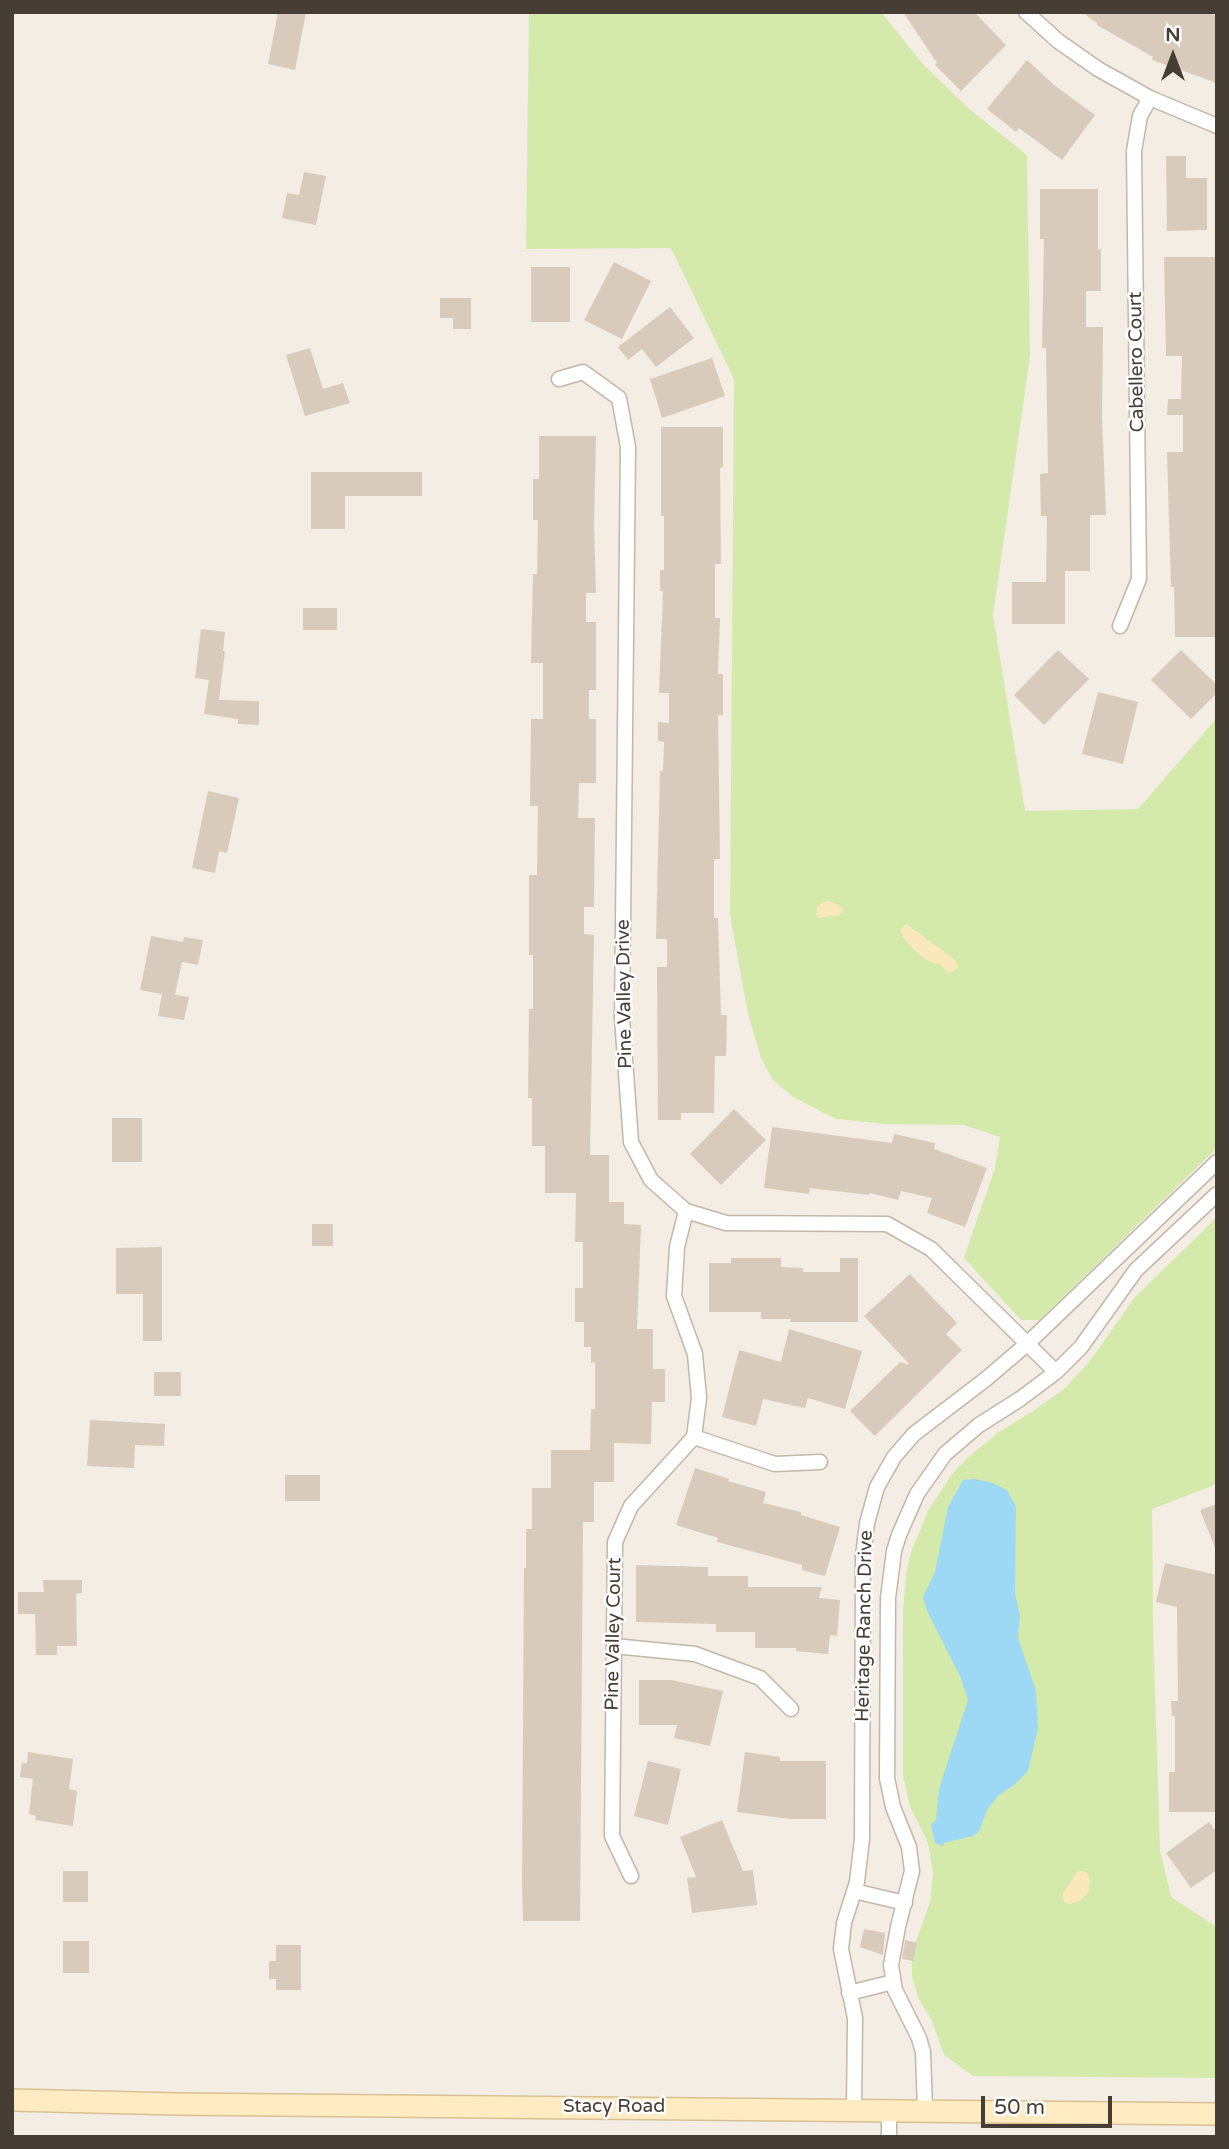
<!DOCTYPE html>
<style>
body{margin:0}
#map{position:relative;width:1229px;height:2149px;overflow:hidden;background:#f3ede4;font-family:"Varela Round",sans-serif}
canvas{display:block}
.frame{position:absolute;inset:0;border:14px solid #463d34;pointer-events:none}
.north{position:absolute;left:1138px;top:21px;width:70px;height:70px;-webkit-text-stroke:5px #fff;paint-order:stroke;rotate:0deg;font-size:19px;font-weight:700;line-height:28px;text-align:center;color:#463d34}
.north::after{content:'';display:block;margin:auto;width:24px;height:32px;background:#463d34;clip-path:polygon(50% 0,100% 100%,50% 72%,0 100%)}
.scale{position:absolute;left:981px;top:2096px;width:131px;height:32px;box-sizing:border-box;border:4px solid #463d34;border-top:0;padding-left:9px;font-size:21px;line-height:24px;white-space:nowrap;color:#463d34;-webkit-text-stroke:5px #fff;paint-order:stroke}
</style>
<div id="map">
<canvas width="1229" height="2149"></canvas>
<div class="frame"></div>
<div class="north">N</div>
<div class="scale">50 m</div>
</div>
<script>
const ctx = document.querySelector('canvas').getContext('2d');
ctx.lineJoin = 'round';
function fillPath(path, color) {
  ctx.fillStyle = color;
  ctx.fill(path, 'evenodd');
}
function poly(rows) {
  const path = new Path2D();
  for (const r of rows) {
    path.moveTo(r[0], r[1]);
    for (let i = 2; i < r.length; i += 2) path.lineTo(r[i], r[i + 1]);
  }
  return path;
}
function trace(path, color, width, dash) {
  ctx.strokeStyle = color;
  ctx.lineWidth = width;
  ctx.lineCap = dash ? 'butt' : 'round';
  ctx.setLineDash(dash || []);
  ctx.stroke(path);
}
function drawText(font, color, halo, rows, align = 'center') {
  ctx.font = font + ' "Varela Round",sans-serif';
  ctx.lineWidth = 5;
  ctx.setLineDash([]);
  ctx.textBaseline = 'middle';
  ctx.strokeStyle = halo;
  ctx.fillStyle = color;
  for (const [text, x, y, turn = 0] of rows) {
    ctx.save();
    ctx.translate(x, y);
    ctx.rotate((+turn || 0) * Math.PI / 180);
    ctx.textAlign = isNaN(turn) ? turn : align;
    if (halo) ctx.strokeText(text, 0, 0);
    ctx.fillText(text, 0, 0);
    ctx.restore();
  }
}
const green = poly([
 [529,12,881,12,922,63,968,108,1027,155,1030,356,993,615,1025,811,1138,809,1217,718,1217,1148,1039,1320,1021,1320,964,1258,995,1168,1000,1137,964,1125,886,1124,836,1119,793,1097,773,1080,761,1058,747,1009,730,915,734,379,671,248,526,249],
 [1217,1217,1217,1484,1152,1509,1153,1623,1160,1850,1171,1897,1217,1927,1217,2078,973,2076,944,2055,932,2021,919,1999,912,1976,912,1952,930,1902,933,1873,928,1843,910,1807,903,1775,903,1610,907,1568,913,1547,929,1509,952,1474,967,1458,999,1432,1033,1411,1064,1389,1090,1361,1134,1298]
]);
const sand = poly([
 [828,901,842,907,843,912,839,915,818,918,816,915,817,907,822,903],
 [906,924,949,955,957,963,958,968,949,973,940,965,928,961,913,949,903,937,901,930],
 [1082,1871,1087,1873,1090,1880,1089,1892,1080,1901,1069,1904,1064,1902,1063,1893,1077,1872]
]);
const water = poly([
 [974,1479,993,1483,1007,1490,1016,1507,1015,1594,1020,1615,1018,1638,1036,1691,1038,1728,1028,1771,1014,1785,998,1796,987,1810,979,1831,973,1836,944,1843,942,1846,935,1843,931,1825,936,1820,939,1789,968,1700,960,1676,927,1611,923,1597,935,1572,948,1507,963,1480]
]);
const building = poly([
 [278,12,306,12,295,70,268,64],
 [903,12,974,12,1006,45,961,91,935,65,937,63],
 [1082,12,1207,12,1217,16,1217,83,1152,60,1153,57,1097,25,1098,24],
 [1027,60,1054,85,1095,115,1062,160,1019,128,1016,132,987,109],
 [1166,156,1186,156,1186,178,1207,178,1207,230,1167,231],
 [304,172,326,176,316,225,282,218,287,193,299,195],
 [1040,189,1098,189,1098,249,1101,249,1101,291,1086,291,1086,327,1103,327,1102,418,1106,515,1090,515,1090,571,1065,571,1065,624,1012,624,1012,582,1046,582,1047,516,1041,516,1040,474,1048,473,1046,348,1042,348,1044,239,1040,239],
 [1164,257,1217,257,1217,637,1175,637,1174,587,1171,587,1167,452,1183,452,1183,415,1167,415,1168,399,1181,399,1182,356,1166,356],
 [614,262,651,281,622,339,584,320],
 [531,267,570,267,570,322,531,322],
 [440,298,471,298,471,329,453,329,453,318,440,318],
 [670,307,694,338,656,367,642,349,628,360,618,347],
 [310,348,323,389,343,383,350,403,305,416,286,355],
 [712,358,725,396,662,418,650,379],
 [661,427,723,427,723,467,720,468,721,564,715,564,715,618,720,618,718,674,723,674,723,715,718,715,720,859,714,859,714,918,718,918,721,1015,727,1015,726,1056,715,1056,714,1113,681,1113,681,1120,658,1120,657,967,667,967,667,939,656,939,660,771,663,771,664,742,658,741,658,722,669,723,669,693,659,693,663,591,660,591,660,570,664,570,664,516,661,516],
 [539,436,596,436,594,527,596,593,586,593,586,622,596,622,596,690,589,690,589,719,596,719,596,783,579,783,578,818,595,818,594,907,584,907,584,934,594,935,590,1155,609,1155,609,1202,624,1202,624,1224,641,1225,637,1329,653,1329,653,1369,665,1369,665,1402,652,1402,651,1444,614,1443,614,1482,594,1482,594,1522,583,1522,580,1921,523,1921,522,1881,524,1568,526,1568,526,1529,532,1529,532,1488,551,1488,551,1450,590,1450,591,1409,595,1409,595,1362,591,1363,591,1347,584,1347,584,1322,575,1322,575,1288,583,1288,583,1242,575,1242,576,1193,545,1193,545,1146,532,1146,532,1098,528,1098,529,1009,533,1009,533,955,529,955,529,875,537,875,538,806,530,806,531,719,543,719,543,663,531,663,533,574,537,574,538,520,533,520,533,479,539,479],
 [311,472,422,472,422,496,345,496,345,529,311,529],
 [303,608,337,608,337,630,303,630],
 [201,629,225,632,223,651,225,651,219,700,259,701,259,725,238,724,238,719,204,714,209,680,195,678],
 [1058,650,1089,679,1044,725,1014,695],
 [1181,650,1217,685,1217,693,1191,719,1151,680],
 [1098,692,1138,702,1123,764,1082,754],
 [208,791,239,798,227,853,219,851,215,873,192,868],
 [151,936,183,942,184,937,203,940,198,965,182,962,175,995,189,997,184,1020,158,1016,162,994,140,990],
 [734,1109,766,1140,721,1185,690,1154],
 [112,1118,142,1118,142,1162,112,1162],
 [772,1127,892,1143,894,1134,935,1143,934,1149,987,1168,965,1227,927,1213,932,1198,901,1191,898,1200,870,1193,869,1195,810,1188,809,1194,764,1188],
 [312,1224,333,1224,333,1246,312,1246],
 [162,1247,162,1341,143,1341,143,1294,116,1294,116,1248],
 [731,1258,781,1258,781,1267,803,1268,803,1272,840,1272,840,1258,858,1258,858,1322,790,1322,791,1319,761,1319,761,1312,709,1312,709,1263,731,1263],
 [910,1274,957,1323,946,1334,962,1350,875,1436,850,1411,900,1362,910,1365,864,1316],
 [789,1329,862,1351,845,1409,808,1398,805,1408,763,1399,756,1426,722,1417,739,1350,781,1362],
 [154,1372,181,1372,181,1396,154,1396],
 [90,1420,165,1424,164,1446,135,1445,134,1468,87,1466],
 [695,1468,729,1479,728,1481,766,1492,763,1503,801,1512,801,1515,840,1527,825,1576,802,1570,802,1565,717,1542,718,1538,676,1525],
 [285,1475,320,1475,320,1501,285,1501],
 [1217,1504,1217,1550,1216,1550,1200,1510],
 [1165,1563,1217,1575,1217,1812,1169,1812,1169,1772,1175,1772,1175,1716,1172,1716,1171,1701,1178,1701,1177,1607,1156,1602],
 [636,1565,708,1567,708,1576,748,1576,748,1587,822,1587,819,1598,840,1600,837,1636,830,1635,828,1654,796,1651,796,1648,755,1648,755,1632,716,1632,716,1624,636,1622],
 [43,1580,82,1580,82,1593,76,1594,77,1646,57,1646,57,1655,36,1655,35,1614,18,1614,18,1592,44,1592],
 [639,1680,671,1680,723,1691,710,1746,674,1738,677,1725,639,1725],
 [28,1752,73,1759,69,1789,77,1791,73,1826,35,1820,36,1816,29,1814,33,1779,20,1777,22,1763,27,1763],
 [745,1752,780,1757,780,1761,826,1761,826,1819,790,1819,737,1812],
 [648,1761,681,1769,668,1825,634,1816],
 [722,1820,743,1871,753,1870,757,1905,692,1913,687,1878,696,1877,680,1837],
 [1209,1822,1217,1833,1217,1870,1191,1888,1166,1853],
 [63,1871,88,1871,88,1902,63,1902],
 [864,1929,885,1933,883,1955,860,1947],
 [905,1940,917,1943,913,1961,902,1959],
 [63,1941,89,1941,89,1973,63,1973],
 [276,1945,301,1945,301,1990,276,1990,276,1979,269,1979,269,1961,276,1961]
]);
const street = poly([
 [1026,12,1058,41,1098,69,1150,98,1217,126],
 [559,379,583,372,619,398,628,447,622,1018,631,1142,651,1180,686,1211,726,1223,887,1224,931,1249,1056,1372],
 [1120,626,1139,579,1134,151,1140,116,1150,98],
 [694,1437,775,1464,820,1462],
 [614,1646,695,1654,760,1678,791,1709],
 [631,1876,612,1836,615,1542,631,1506,694,1437,699,1398,695,1354,674,1296,677,1247,686,1211],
 [854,1891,905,1903],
 [849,1993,893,1982],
 [854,2109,855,2018,841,1949,844,1923,857,1882,862,1839,863,1556,867,1523,877,1487,894,1457,914,1434,986,1379,1027,1344,1217,1162],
 [889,2109,889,2137],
 [925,2110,923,2052,919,2038,895,1990,891,1965,898,1927,912,1871,909,1847,893,1807,887,1778,888,1598,894,1551,899,1535,917,1494,945,1454,979,1425,1020,1399,1056,1372,1081,1347,1136,1270,1217,1194]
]);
const secondary = poly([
 [12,2100,177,2104,1217,2114]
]);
const streetNames = [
 ["Cabellero Court",1137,362,-91],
 ["Pine Valley Drive",625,994,-91],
 ["Heritage Ranch Drive",865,1626,-89],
 ["Pine Valley Court",614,1634,-89],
 ["Stacy Road",614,2107]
];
fillPath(green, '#d3eaab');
fillPath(sand, '#fae8bd');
fillPath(water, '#9dd8f4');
fillPath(building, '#d8cbbc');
trace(street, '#c2b7a9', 17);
trace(secondary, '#d9c093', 24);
trace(street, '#fff', 14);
trace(secondary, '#ffebc2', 21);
drawText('19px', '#463d34', '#fff', streetNames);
</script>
